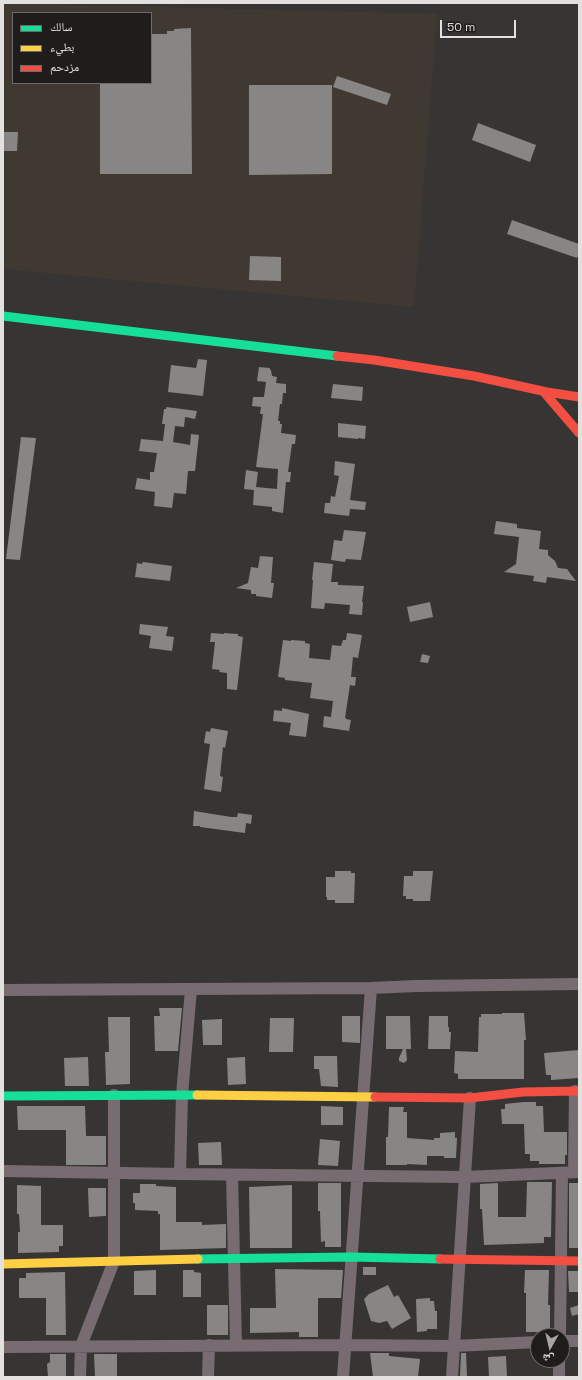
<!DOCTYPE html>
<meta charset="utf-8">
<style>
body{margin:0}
#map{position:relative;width:582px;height:1380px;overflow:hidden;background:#373533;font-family:"Space Grotesk","Noto Naskh Arabic",sans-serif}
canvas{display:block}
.frame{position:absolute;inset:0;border:4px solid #e3e1de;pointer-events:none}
.legend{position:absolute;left:12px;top:12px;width:140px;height:72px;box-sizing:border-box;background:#1f1d1c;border:1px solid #6d6b6a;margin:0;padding:5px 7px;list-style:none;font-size:12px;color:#e3e1de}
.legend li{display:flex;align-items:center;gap:8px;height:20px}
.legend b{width:20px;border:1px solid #6d6b6a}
.north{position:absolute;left:530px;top:1328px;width:40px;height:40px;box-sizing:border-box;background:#1f1d1c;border:1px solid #6d6b6a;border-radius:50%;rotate:188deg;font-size:11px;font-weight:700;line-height:16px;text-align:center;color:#e3e1de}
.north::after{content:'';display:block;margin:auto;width:14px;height:18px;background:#a7a5a2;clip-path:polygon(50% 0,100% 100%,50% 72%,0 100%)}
.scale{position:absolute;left:440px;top:20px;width:76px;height:18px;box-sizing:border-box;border:2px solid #e3e1de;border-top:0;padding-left:5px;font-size:12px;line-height:14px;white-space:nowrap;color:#e3e1de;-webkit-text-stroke:3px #1f1d1c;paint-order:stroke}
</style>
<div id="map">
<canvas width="582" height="1380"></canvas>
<div class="frame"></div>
<ul class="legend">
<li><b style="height:5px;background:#16e098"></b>سالك</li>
<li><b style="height:5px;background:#ffcf43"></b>بطيء</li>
<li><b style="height:5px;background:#f24e42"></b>مزدحم</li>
</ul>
<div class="north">ش</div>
<div class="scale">50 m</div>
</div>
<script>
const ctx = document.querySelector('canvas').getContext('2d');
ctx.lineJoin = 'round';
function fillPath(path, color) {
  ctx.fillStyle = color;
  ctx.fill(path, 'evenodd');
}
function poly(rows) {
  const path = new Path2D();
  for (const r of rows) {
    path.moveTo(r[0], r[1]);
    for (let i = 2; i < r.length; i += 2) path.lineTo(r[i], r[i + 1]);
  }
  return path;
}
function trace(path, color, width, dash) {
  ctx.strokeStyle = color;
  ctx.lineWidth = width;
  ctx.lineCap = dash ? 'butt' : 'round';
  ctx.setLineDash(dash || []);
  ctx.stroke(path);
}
const built = poly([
 [3,3,437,14,414,307,3,269],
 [13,13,151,13,151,83,13,83]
]);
const building = poly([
 [191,28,192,174,100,174,100,83,151,83,151,34,167,34,167,31,174,31,174,29],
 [337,76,391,94,387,105,333,87],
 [249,85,332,85,332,174,249,175],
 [478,123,536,145,530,162,472,140],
 [3,132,18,132,17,151,3,151],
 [512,220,579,244,579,254,577,258,507,234],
 [250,256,281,257,281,281,249,280],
 [198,359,207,360,203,396,168,392,171,365,196,368],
 [259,367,270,368,270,370,271,370,272,376,277,377,276,383,286,384,286,393,283,393,282,404,280,404,278,421,280,421,280,424,282,424,281,433,296,435,295,444,292,444,288,472,291,472,290,482,286,482,283,513,272,511,272,507,253,505,254,490,244,489,246,470,258,472,256,487,277,489,278,469,256,467,263,414,260,414,261,407,252,406,253,397,264,397,266,382,257,381],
 [333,384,363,387,362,401,331,398],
 [166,407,197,411,195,419,185,417,184,427,175,426,173,442,190,445,191,434,199,435,195,471,188,471,186,494,174,493,172,508,154,506,155,492,135,489,137,478,150,480,150,472,154,472,157,453,139,451,141,439,163,441,165,424,162,424,164,409,166,409],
 [338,423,366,426,365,439,358,438,358,439,338,437],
 [21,437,36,438,20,560,6,559],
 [335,461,355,464,350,500,366,502,365,510,350,509,349,516,324,513,325,503,330,503,331,496,335,497,339,476,334,475],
 [496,521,517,524,517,528,541,531,539,549,548,550,548,555,555,561,558,568,567,569,576,581,547,577,546,583,533,581,534,576,504,572,516,564,519,537,494,534],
 [344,530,366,532,361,560,346,559,345,562,331,560,334,540,342,541],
 [260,556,273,557,271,583,274,583,272,598,256,596,256,594,251,594,251,590,236,588,248,583,251,567,258,568],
 [143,562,172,566,170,581,135,577,137,563,142,564],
 [314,562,333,564,331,582,338,582,338,585,364,586,362,602,363,602,362,615,349,614,350,605,325,603,324,609,311,608,313,580,312,580],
 [430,602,433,617,410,622,407,607],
 [140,624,168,627,166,636,174,637,172,651,149,648,151,636,139,634],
 [211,633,224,634,224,633,238,634,238,636,243,637,237,690,227,689,227,673,219,672,220,670,212,669,215,642,210,642],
 [347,633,362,635,358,658,353,657,351,677,356,677,355,686,350,685,345,718,346,718,346,719,351,720,349,731,323,727,324,716,331,717,333,701,310,698,312,683,285,680,285,678,278,677,283,640,291,641,291,640,305,641,305,643,310,644,309,658,330,660,332,645,341,646,343,640,346,640],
 [422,654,430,656,428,663,420,662],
 [282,708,309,714,306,737,289,735,291,723,273,721,274,710,282,711],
 [211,728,228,731,225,748,223,747,220,776,223,777,221,792,204,789,210,744,204,743,206,731,210,732],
 [194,811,231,817,237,817,238,813,252,815,251,824,246,823,245,833,200,827,200,826,193,826],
 [335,871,351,871,351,873,355,873,354,903,335,903,335,900,327,900,327,897,326,897,326,877,335,877],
 [413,871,433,871,430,901,413,901,413,899,406,899,406,896,403,896,404,876,413,876],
 [159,1008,182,1008,178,1051,155,1051,154,1016,160,1016],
 [502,1013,524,1013,526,1040,524,1040,524,1079,458,1079,458,1074,454,1073,455,1051,478,1052,479,1017,481,1017,481,1014,502,1014],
 [342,1016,360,1016,360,1043,342,1042],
 [386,1016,410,1016,411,1049,406,1049,407,1060,404,1063,399,1061,399,1058,403,1049,386,1049],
 [429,1016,448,1016,448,1027,449,1027,449,1032,451,1032,450,1049,428,1049],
 [108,1017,130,1017,130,1084,106,1085,105,1052,109,1052],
 [270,1018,294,1018,293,1052,269,1052],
 [222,1019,222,1045,203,1045,202,1020],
 [579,1050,579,1078,551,1080,551,1075,546,1075,544,1053],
 [314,1056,337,1056,338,1087,321,1086,319,1069,314,1069],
 [88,1057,89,1086,65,1086,64,1058],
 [245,1057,246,1084,228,1085,227,1058],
 [524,1102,536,1102,536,1106,543,1106,544,1132,567,1132,567,1155,565,1155,565,1164,539,1164,539,1161,530,1161,530,1154,525,1154,524,1124,502,1124,501,1109,505,1109,505,1104],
 [17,1106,85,1106,86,1136,106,1136,106,1165,66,1165,66,1130,18,1130],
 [321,1106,343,1107,343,1125,321,1125],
 [389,1107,404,1107,403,1112,407,1112,407,1138,434,1140,434,1138,440,1138,440,1133,455,1132,455,1138,457,1138,456,1158,444,1158,444,1156,427,1156,427,1165,407,1164,407,1165,386,1165,386,1137,388,1137],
 [320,1139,340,1141,338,1166,318,1165],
 [221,1142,222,1165,199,1165,198,1143],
 [527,1182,552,1182,551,1237,544,1237,544,1243,484,1245,482,1209,480,1209,480,1184,498,1183,498,1217,526,1217],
 [318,1183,341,1183,341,1247,325,1247,325,1241,321,1242,320,1211,318,1211],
 [569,1183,579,1183,579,1248,569,1248],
 [140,1184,156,1184,156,1186,176,1187,176,1222,202,1222,202,1225,226,1224,226,1248,160,1250,160,1214,158,1214,158,1211,135,1210,135,1203,133,1203,133,1193,140,1193],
 [17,1185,41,1186,41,1225,63,1225,63,1246,59,1246,59,1252,18,1253,18,1232,20,1232,19,1214,17,1214],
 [292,1185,292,1248,250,1248,249,1187],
 [88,1188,106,1188,106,1216,89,1217],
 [363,1267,376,1267,376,1275,363,1275],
 [275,1269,343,1270,341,1298,318,1298,318,1337,299,1337,299,1332,250,1333,250,1308,276,1308],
 [156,1270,156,1295,134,1295,134,1271],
 [183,1270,194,1270,194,1272,201,1273,201,1297,183,1297],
 [525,1270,549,1270,548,1305,550,1305,550,1332,526,1332,526,1293,524,1293],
 [568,1271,579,1271,579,1292,569,1292],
 [65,1272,66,1335,46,1335,46,1298,19,1298,19,1278,26,1278,26,1273],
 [388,1285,394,1297,398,1295,411,1318,392,1329,387,1321,379,1323,371,1321,364,1299,369,1294],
 [430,1298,430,1301,434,1301,435,1311,437,1311,437,1329,427,1329,427,1331,417,1332,416,1299],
 [207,1305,228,1305,228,1335,207,1335],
 [579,1305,579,1314,572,1316,570,1308],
 [370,1353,389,1353,389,1356,420,1359,418,1377,373,1377],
 [461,1353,466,1353,467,1377,460,1377],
 [50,1354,66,1354,66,1377,48,1377,47,1364,50,1362],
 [94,1354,117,1354,117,1377,95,1377],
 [506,1356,507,1377,489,1377,488,1357]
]);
const street = poly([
 [3,990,371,988,416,986,579,984],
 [3,1171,180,1174,465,1177,579,1172],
 [574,1172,575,1091],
 [180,1174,182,1095,191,989],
 [232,1175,236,1345],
 [560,1336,562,1173],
 [562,1341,579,1341],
 [3,1347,345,1345,454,1346,538,1342],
 [80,1377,81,1346,114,1261,114,1095],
 [208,1377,209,1345],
 [343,1377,371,988],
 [452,1377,470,1098],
 [559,1377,559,1360]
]);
const fast = poly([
 [3,316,337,356],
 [3,1096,197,1095],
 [198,1259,351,1257,440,1259]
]);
const slow = poly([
 [197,1095,375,1097],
 [3,1264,198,1259]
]);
const jam = poly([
 [337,356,374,360,474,376,547,392,579,397],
 [543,391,579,433],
 [375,1097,470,1098,523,1092,579,1091],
 [440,1259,579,1261]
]);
fillPath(built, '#403931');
fillPath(building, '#888684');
trace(street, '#786c72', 12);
trace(fast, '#16e098', 9);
trace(slow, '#ffcf43', 9);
trace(jam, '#f24e42', 9);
</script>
